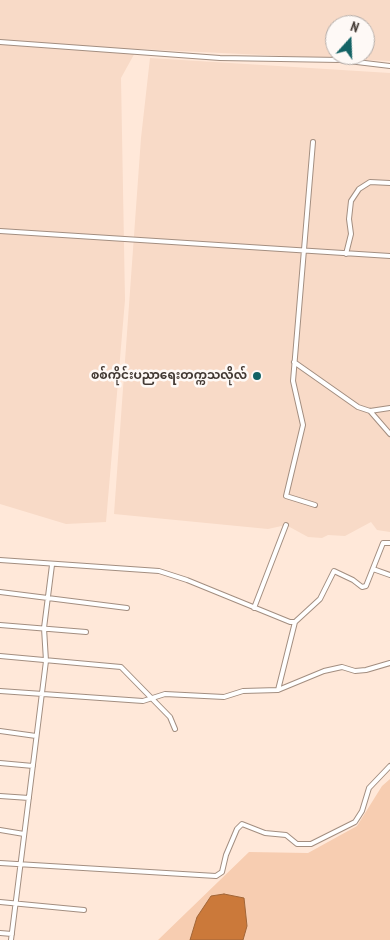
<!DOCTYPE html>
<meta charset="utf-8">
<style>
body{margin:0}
#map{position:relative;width:390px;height:940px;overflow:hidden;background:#ffe8d9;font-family:"PT Sans Narrow",sans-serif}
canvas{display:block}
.north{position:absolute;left:325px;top:15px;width:50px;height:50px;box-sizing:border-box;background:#fef9f6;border:1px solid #b3aca8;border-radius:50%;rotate:20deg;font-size:14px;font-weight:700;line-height:20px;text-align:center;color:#423933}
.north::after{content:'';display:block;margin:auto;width:18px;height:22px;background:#136365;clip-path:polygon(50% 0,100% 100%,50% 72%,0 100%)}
</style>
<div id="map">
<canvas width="390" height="940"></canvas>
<div class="north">N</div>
</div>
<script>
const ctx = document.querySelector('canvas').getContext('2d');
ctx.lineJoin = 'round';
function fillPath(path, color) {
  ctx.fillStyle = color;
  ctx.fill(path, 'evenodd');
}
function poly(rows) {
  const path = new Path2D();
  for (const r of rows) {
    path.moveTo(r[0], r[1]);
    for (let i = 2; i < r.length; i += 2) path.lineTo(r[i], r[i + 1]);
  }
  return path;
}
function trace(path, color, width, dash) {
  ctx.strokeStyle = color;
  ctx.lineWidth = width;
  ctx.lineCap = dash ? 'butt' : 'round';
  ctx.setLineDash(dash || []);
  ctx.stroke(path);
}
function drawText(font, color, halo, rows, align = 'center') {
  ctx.font = font + ' "PT Sans Narrow","Noto Sans Myanmar",sans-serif';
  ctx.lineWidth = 5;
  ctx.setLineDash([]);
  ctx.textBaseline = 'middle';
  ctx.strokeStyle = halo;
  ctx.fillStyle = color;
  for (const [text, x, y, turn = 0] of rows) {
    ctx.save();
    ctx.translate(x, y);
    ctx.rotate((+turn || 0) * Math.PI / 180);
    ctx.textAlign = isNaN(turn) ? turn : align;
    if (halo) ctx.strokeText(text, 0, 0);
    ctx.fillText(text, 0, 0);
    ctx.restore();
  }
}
const built = poly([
 [0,0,390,0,390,61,137,49,121,78,125,300,106,522,66,524,0,504],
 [335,25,365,25,365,55,335,55],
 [150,58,390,73,390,532,377,530,371,522,345,536,328,535,322,538,308,537,286,525,268,529,114,514,141,138]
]);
const green = poly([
 [390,779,390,940,158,940,249,852,308,853,357,826,382,786]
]);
const water = poly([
 [224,894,244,898,247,926,243,940,190,940,197,917,211,896,224,894]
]);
const minor = poly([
 [0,42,220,58,340,60,390,66],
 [313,142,293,381,303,425,286,496,315,505],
 [0,231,390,256],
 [346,254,351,234,349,219,351,201,359,189,370,182,390,183],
 [294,362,358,407,370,411,390,408],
 [370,411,390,434],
 [0,560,159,571,187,580,290,622,295,622,320,599,334,571,353,580,362,587,366,586,383,543,390,543],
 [373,569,390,575],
 [0,592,127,608],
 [254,608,286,525],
 [0,625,86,632],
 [0,656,121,667,170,717,175,729],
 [278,690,295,622],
 [0,691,143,701,165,694,224,697,243,691,278,690,324,671,342,667,355,671,366,670,390,663],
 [0,731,36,736],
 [0,763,33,766],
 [0,796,29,798],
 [0,830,24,834],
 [0,863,216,876,222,872,226,855,237,829,242,824,265,833,286,835,297,844,311,844,355,822,362,811,369,788,390,766],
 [0,902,84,910],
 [0,933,12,934],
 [11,940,46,661,44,628,52,565]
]);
const markers = [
 [257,376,5,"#136365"]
];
const poiNames = [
 ["စစ်ကိုင်းပညာရေးတက္ကသလိုလ်",247,376]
];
fillPath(built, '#f8dac7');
fillPath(green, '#f7cdb1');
fillPath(water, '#cb793a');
trace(water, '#a26638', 1);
trace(minor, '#a38e80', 6);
trace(minor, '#fff', 4);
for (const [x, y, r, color] of markers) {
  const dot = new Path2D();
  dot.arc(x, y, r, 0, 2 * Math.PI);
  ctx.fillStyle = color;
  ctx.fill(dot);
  trace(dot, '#fef9f6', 2);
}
drawText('bold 12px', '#423933', '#fef9f6', poiNames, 'right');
</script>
